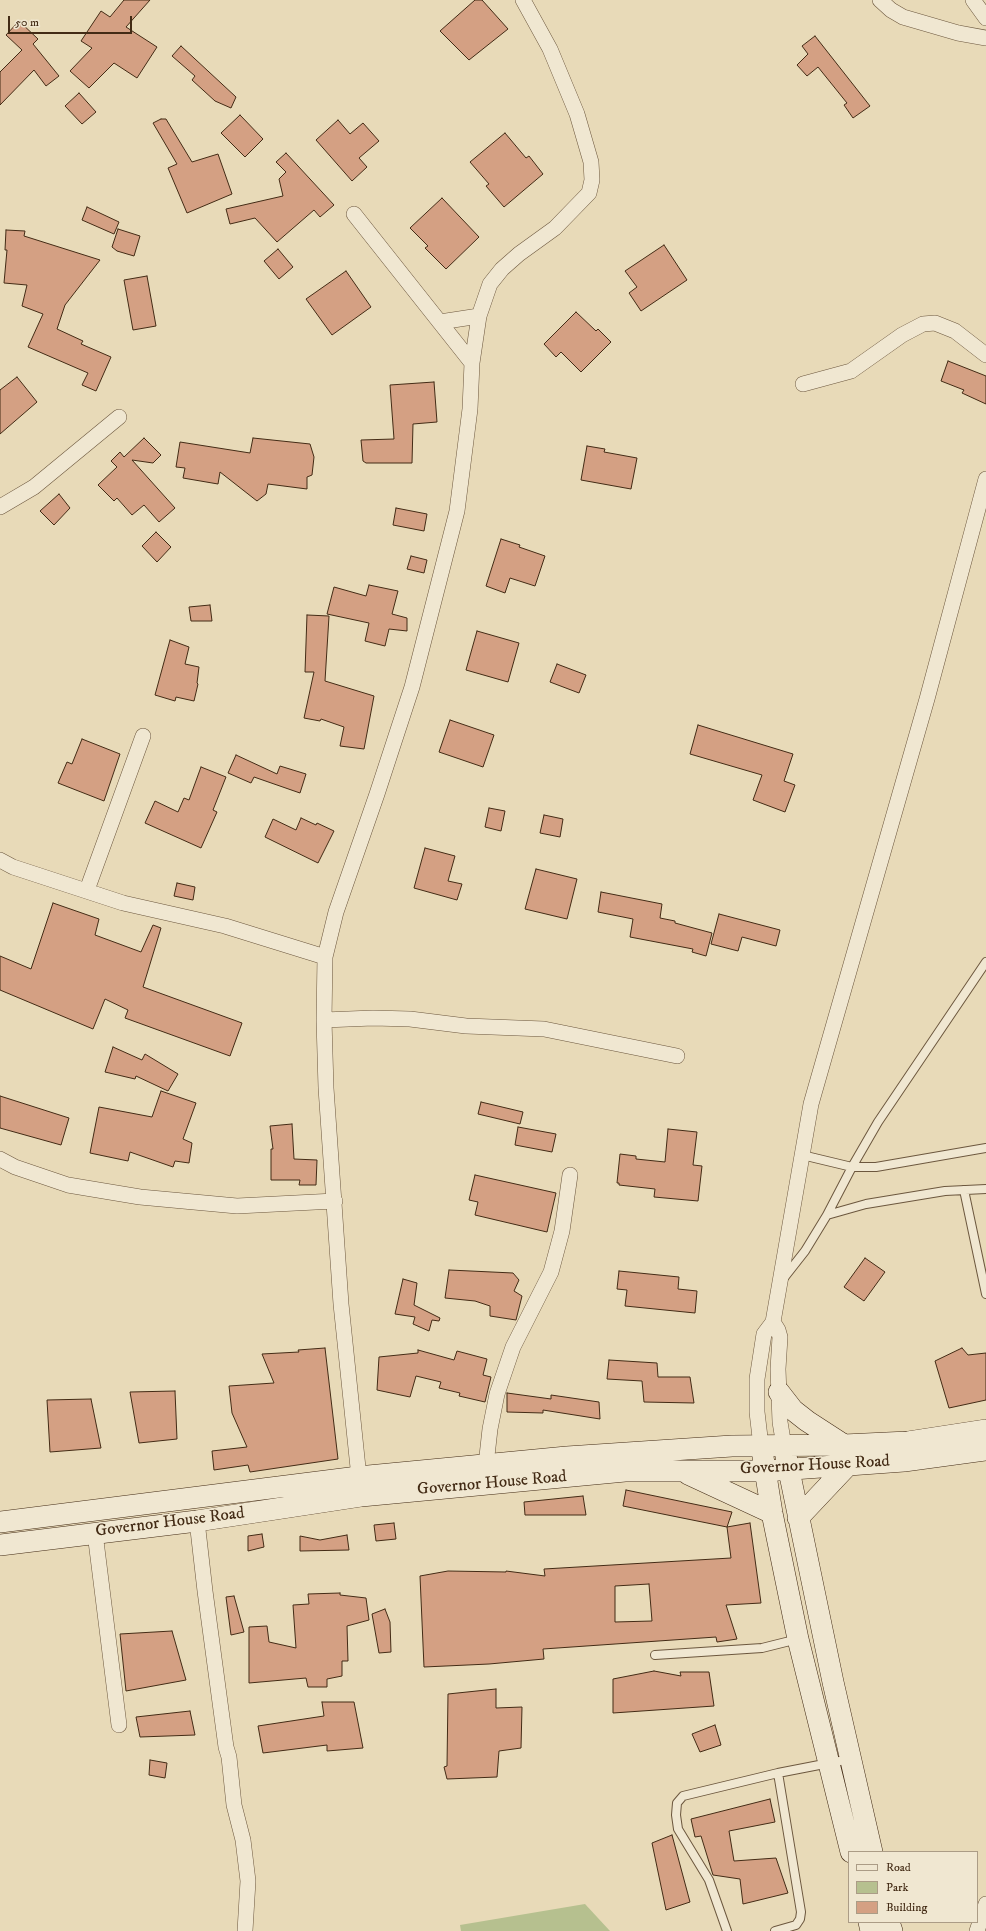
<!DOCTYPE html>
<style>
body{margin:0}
#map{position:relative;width:986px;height:1931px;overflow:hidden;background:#e8dab8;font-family:"IM FELL DW Pica",serif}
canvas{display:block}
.legend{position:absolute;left:848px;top:1851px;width:130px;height:72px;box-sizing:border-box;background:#f0e7d1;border:1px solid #ab9c86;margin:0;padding:5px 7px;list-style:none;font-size:12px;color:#432b15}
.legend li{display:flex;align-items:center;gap:8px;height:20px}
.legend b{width:20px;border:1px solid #ab9c86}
.scale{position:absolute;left:8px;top:16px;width:124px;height:18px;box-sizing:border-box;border:2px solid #432b15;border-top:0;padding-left:5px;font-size:12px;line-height:14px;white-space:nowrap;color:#432b15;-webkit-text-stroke:3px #f0e7d1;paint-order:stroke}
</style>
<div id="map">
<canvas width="986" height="1931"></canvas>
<ul class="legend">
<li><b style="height:5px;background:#f0e7d1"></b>Road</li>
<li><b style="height:11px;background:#b6c08f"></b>Park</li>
<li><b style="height:11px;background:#d4a083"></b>Building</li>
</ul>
<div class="scale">50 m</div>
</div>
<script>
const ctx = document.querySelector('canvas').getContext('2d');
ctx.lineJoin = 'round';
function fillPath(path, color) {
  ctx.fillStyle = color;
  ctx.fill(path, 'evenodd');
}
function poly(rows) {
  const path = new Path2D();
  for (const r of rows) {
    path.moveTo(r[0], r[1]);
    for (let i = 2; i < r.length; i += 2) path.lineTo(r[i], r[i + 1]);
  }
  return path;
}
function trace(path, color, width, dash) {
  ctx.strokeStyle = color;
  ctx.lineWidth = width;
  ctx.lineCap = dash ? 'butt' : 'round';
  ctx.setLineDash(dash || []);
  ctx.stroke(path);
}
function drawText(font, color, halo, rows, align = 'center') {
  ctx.font = font + ' "IM FELL DW Pica",serif';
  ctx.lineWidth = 3;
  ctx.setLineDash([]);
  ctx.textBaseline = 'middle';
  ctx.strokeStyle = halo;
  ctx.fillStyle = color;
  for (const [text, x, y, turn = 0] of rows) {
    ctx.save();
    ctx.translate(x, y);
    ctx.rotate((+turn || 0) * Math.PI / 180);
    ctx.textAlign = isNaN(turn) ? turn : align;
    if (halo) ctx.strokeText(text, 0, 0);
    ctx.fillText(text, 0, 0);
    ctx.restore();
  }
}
const green = poly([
 [585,1904,610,1931,461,1931,460,1925]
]);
const building = poly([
 [124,0,150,0,126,27,157,47,137,78,114,63,89,88,70,71,92,48,81,41,101,11,110,17,124,0],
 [475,0,482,0,508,29,469,60,440,31,475,0],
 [19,21,38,39,33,44,59,76,46,86,34,70,0,105,0,72,22,50,6,35,19,21],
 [815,36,870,106,853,118,844,105,847,103,818,67,807,76,797,65,808,54,802,46,815,36],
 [181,46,236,97,231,108,215,101,192,80,195,76,172,56,181,46],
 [79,93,96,112,82,124,65,106,79,93],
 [240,115,263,139,245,157,221,133,240,115],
 [161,119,166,119,192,162,218,154,232,194,187,213,168,168,177,164,153,123,161,119],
 [338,120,350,134,363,123,379,141,359,158,367,167,352,181,316,140,338,120],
 [505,133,526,158,529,156,543,174,504,207,486,186,489,184,470,162,505,133],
 [286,153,334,205,320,217,314,210,277,242,255,218,230,224,226,209,283,196,279,179,286,172,276,162,286,153],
 [442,198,479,237,446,269,425,248,428,246,410,228,442,198],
 [87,207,119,222,114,234,82,220,87,207],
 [118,229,140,236,134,256,117,251,112,247,118,229],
 [6,230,25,231,24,236,100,260,65,305,57,329,83,341,81,344,111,357,96,391,82,385,88,373,28,347,43,314,22,306,27,285,4,283,7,250,5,250,6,230],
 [664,245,687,280,641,311,629,293,637,287,625,271,664,245],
 [278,249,293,267,279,279,264,261,278,249],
 [346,271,371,307,332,335,306,299,346,271],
 [147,276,156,326,133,330,124,280,147,276],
 [576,312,596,331,598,329,611,342,581,372,561,352,556,357,544,344,576,312],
 [948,361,986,376,986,404,962,393,964,390,941,381,948,361],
 [17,377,37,402,0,434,0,390,17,377],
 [434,382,437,422,413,424,412,463,366,463,363,461,361,440,394,439,390,385,434,382],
 [144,438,161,455,153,463,132,460,175,508,159,522,144,505,132,515,117,498,114,501,98,485,117,467,111,461,120,452,124,457,144,438],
 [253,438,310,444,314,457,312,475,307,477,307,489,268,484,266,494,257,501,220,472,218,484,183,478,185,468,176,467,180,442,250,453,253,438],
 [587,446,605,449,604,452,637,458,631,489,581,480,587,446],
 [59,494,70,508,54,525,40,511,59,494],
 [396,508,427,514,424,531,393,525,396,508],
 [156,532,171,547,157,562,142,546,156,532],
 [501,539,520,545,519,547,545,556,535,586,510,578,505,593,486,586,501,539],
 [411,556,427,560,424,573,407,569,411,556],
 [369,585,398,591,392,614,407,618,407,631,389,629,385,646,365,641,369,623,327,614,334,587,366,596,369,585],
 [210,605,212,621,191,621,189,607,210,605],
 [307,615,329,616,325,681,374,696,364,749,340,746,344,727,321,719,320,721,304,718,314,672,305,672,307,615],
 [477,631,519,643,508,682,466,670,477,631],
 [170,640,189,647,185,664,199,667,197,683,198,684,194,701,176,697,175,701,155,695,170,640],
 [557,664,586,675,579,693,550,682,557,664],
 [450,720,494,735,483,767,439,752,450,720],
 [698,725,793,754,784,781,795,785,785,812,753,800,762,775,690,754,698,725],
 [82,739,120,754,104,801,58,783,67,762,72,764,82,739],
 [236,755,277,774,280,766,306,774,300,793,254,777,251,783,228,773,236,755],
 [201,767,226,777,213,810,217,812,201,848,145,823,155,801,178,812,184,798,189,800,201,767],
 [489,808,505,811,501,831,485,827,489,808],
 [544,815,563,819,560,837,540,833,544,815],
 [301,818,316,825,317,823,334,831,318,863,265,837,273,819,296,830,301,818],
 [425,848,455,856,448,881,462,884,457,900,414,888,425,848],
 [536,869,577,879,567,919,525,909,536,869],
 [177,883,195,887,193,900,174,896,177,883],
 [601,892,662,904,660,918,675,921,675,923,712,933,706,956,692,952,693,949,630,937,633,919,598,912,601,892],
 [53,903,99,919,95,935,141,952,153,925,161,928,143,987,242,1023,230,1056,125,1018,128,1010,105,999,93,1029,0,990,0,956,31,969,53,903],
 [719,914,780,930,776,946,742,937,738,951,711,944,719,914],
 [113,1047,142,1060,145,1054,178,1074,168,1091,136,1076,135,1079,105,1072,113,1047],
 [161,1091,196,1103,183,1139,192,1143,189,1163,175,1161,173,1167,130,1152,128,1161,90,1153,99,1107,152,1117,161,1091],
 [0,1096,69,1118,61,1145,0,1128,0,1096],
 [481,1102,523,1112,520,1124,478,1114,481,1102],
 [292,1124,294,1159,317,1160,316,1185,299,1185,300,1180,271,1180,271,1149,273,1149,270,1126,292,1124],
 [518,1127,556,1134,552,1152,515,1145,518,1127],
 [668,1129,697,1132,693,1165,702,1166,698,1201,654,1197,655,1189,619,1185,619,1183,617,1183,620,1154,636,1156,636,1159,665,1162,668,1129],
 [475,1175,556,1193,547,1232,475,1215,478,1202,469,1200,475,1175],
 [865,1258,885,1272,864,1301,844,1287,865,1258],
 [449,1270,513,1273,519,1280,514,1291,522,1296,516,1320,490,1316,490,1306,475,1301,445,1298,449,1270],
 [619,1271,679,1277,678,1289,697,1291,695,1313,625,1306,627,1290,617,1289,619,1271],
 [403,1279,417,1283,414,1305,440,1318,439,1321,432,1320,429,1331,413,1324,415,1317,395,1314,403,1279],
 [325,1348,338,1459,250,1472,248,1465,214,1470,212,1451,247,1447,232,1413,229,1386,274,1383,262,1354,299,1352,298,1350,325,1348],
 [962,1348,968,1355,986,1353,986,1400,949,1408,935,1361,962,1348],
 [418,1350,454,1360,457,1351,487,1359,483,1375,491,1377,485,1402,459,1396,460,1393,439,1388,441,1382,416,1376,410,1397,377,1390,379,1357,418,1353,418,1350],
 [609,1360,657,1363,658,1377,690,1377,694,1403,644,1402,642,1381,607,1379,609,1360],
 [175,1391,177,1439,139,1443,130,1392,175,1391],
 [507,1393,551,1399,551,1395,599,1402,600,1419,543,1410,543,1413,507,1412,507,1393],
 [91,1399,101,1448,50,1452,47,1400,91,1399],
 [626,1490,732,1512,727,1527,623,1506,626,1490],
 [583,1496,586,1515,525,1515,524,1502,583,1496],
 [394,1523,396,1539,376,1541,374,1525,394,1523],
 [750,1523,761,1603,726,1605,737,1639,717,1642,716,1637,543,1649,544,1659,489,1664,424,1667,420,1576,448,1571,506,1572,506,1571,545,1576,544,1569,731,1558,727,1527,750,1523],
 [649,1584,652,1621,615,1622,615,1586,649,1584],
 [262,1534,264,1547,248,1551,248,1536,262,1534],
 [347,1535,349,1550,300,1551,300,1536,320,1540,347,1535],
 [340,1593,340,1595,366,1598,369,1620,347,1626,348,1661,342,1661,342,1676,327,1679,327,1687,308,1687,306,1678,249,1683,249,1627,267,1626,269,1642,296,1648,293,1605,309,1604,308,1594,340,1593],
 [234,1596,244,1632,231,1635,226,1597,234,1596],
 [385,1609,390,1622,391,1652,379,1653,372,1614,385,1609],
 [172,1631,186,1680,126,1691,120,1634,172,1631],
 [654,1671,681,1676,680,1672,709,1672,714,1706,613,1713,613,1679,654,1671],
 [496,1689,496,1708,522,1707,521,1748,499,1751,497,1777,447,1779,444,1767,447,1766,448,1694,496,1689],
 [322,1702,354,1702,363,1748,327,1751,327,1745,263,1753,258,1726,324,1716,322,1702],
 [190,1711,195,1735,140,1737,136,1717,190,1711],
 [715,1725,721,1745,700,1752,692,1734,715,1725],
 [150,1760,167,1763,165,1778,149,1775,150,1760],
 [770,1799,775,1822,729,1831,734,1861,776,1858,788,1893,743,1904,740,1879,713,1875,701,1836,695,1837,691,1819,770,1799],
 [672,1835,690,1902,666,1910,652,1843,672,1835]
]);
const lane = poly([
 [802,1155,852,1167,876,1167,986,1148],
 [964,1190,986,1294],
 [827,1215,852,1167,878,1122,986,962],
 [783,1279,805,1251,827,1215,866,1204,945,1191,986,1189],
 [655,1655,762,1648,798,1639],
 [727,1931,709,1880,678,1829,676,1815,677,1803,683,1796,778,1773,850,1759],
 [775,1931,796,1925,800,1919,801,1912,778,1773]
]);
const street = poly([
 [880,0,891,10,903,17,958,33,986,38],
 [973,0,986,18],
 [354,214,472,363],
 [440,322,479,316],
 [803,384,851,371,902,335,923,324,935,323,955,331,986,355],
 [0,507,34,487,119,417],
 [0,860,13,867,123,903,225,926,325,957,324,1020,326,1088,341,1304,360,1487],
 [87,890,143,736],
 [325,957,336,912,377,794,412,687,457,511,470,409,472,363,479,316,490,284,502,269,519,254,555,228,589,193,592,180,591,162,577,114,550,49,523,0],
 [324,1020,373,1018,410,1019,466,1026,544,1029,677,1056],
 [0,1159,15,1167,68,1185,140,1197,237,1206,335,1201],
 [773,1322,778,1330,780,1337,778,1369,780,1422,784,1446],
 [761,1446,757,1412,757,1379,764,1334,773,1322,811,1104,927,699,986,479],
 [486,1465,490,1429,497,1394,513,1347,551,1272,562,1231,570,1175],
 [197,1521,205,1591,226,1747,229,1757,234,1805,243,1840,248,1881,245,1931],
 [95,1533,119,1725],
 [977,1931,986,1904]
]);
const secondary = poly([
 [779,1392,793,1410,807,1421,844,1445],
 [786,1456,833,1682,872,1852],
 [763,1457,772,1513,798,1639,851,1852],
 [688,1474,772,1513],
 [798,1518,847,1466],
 [0,1522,358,1477,567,1457,732,1446,844,1445,908,1442,986,1430],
 [0,1545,197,1521,361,1496,625,1471,765,1471,904,1461,986,1450],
 [869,1922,871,1931],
 [889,1922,892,1931]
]);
const streetNames = [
 ["Governor House Road",815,1466,-3],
 ["Governor House Road",492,1484,-5],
 ["Governor House Road",170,1523,-7]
];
fillPath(green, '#b6c08f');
fillPath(building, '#d4a083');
trace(building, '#432b15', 1);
trace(lane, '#6c573e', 10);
trace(street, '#6c573e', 16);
trace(secondary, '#432b15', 22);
trace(lane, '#f0e7d1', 8);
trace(street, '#f0e7d1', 15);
trace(secondary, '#f0e7d1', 21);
drawText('17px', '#432b15', '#f0e7d1', streetNames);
</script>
